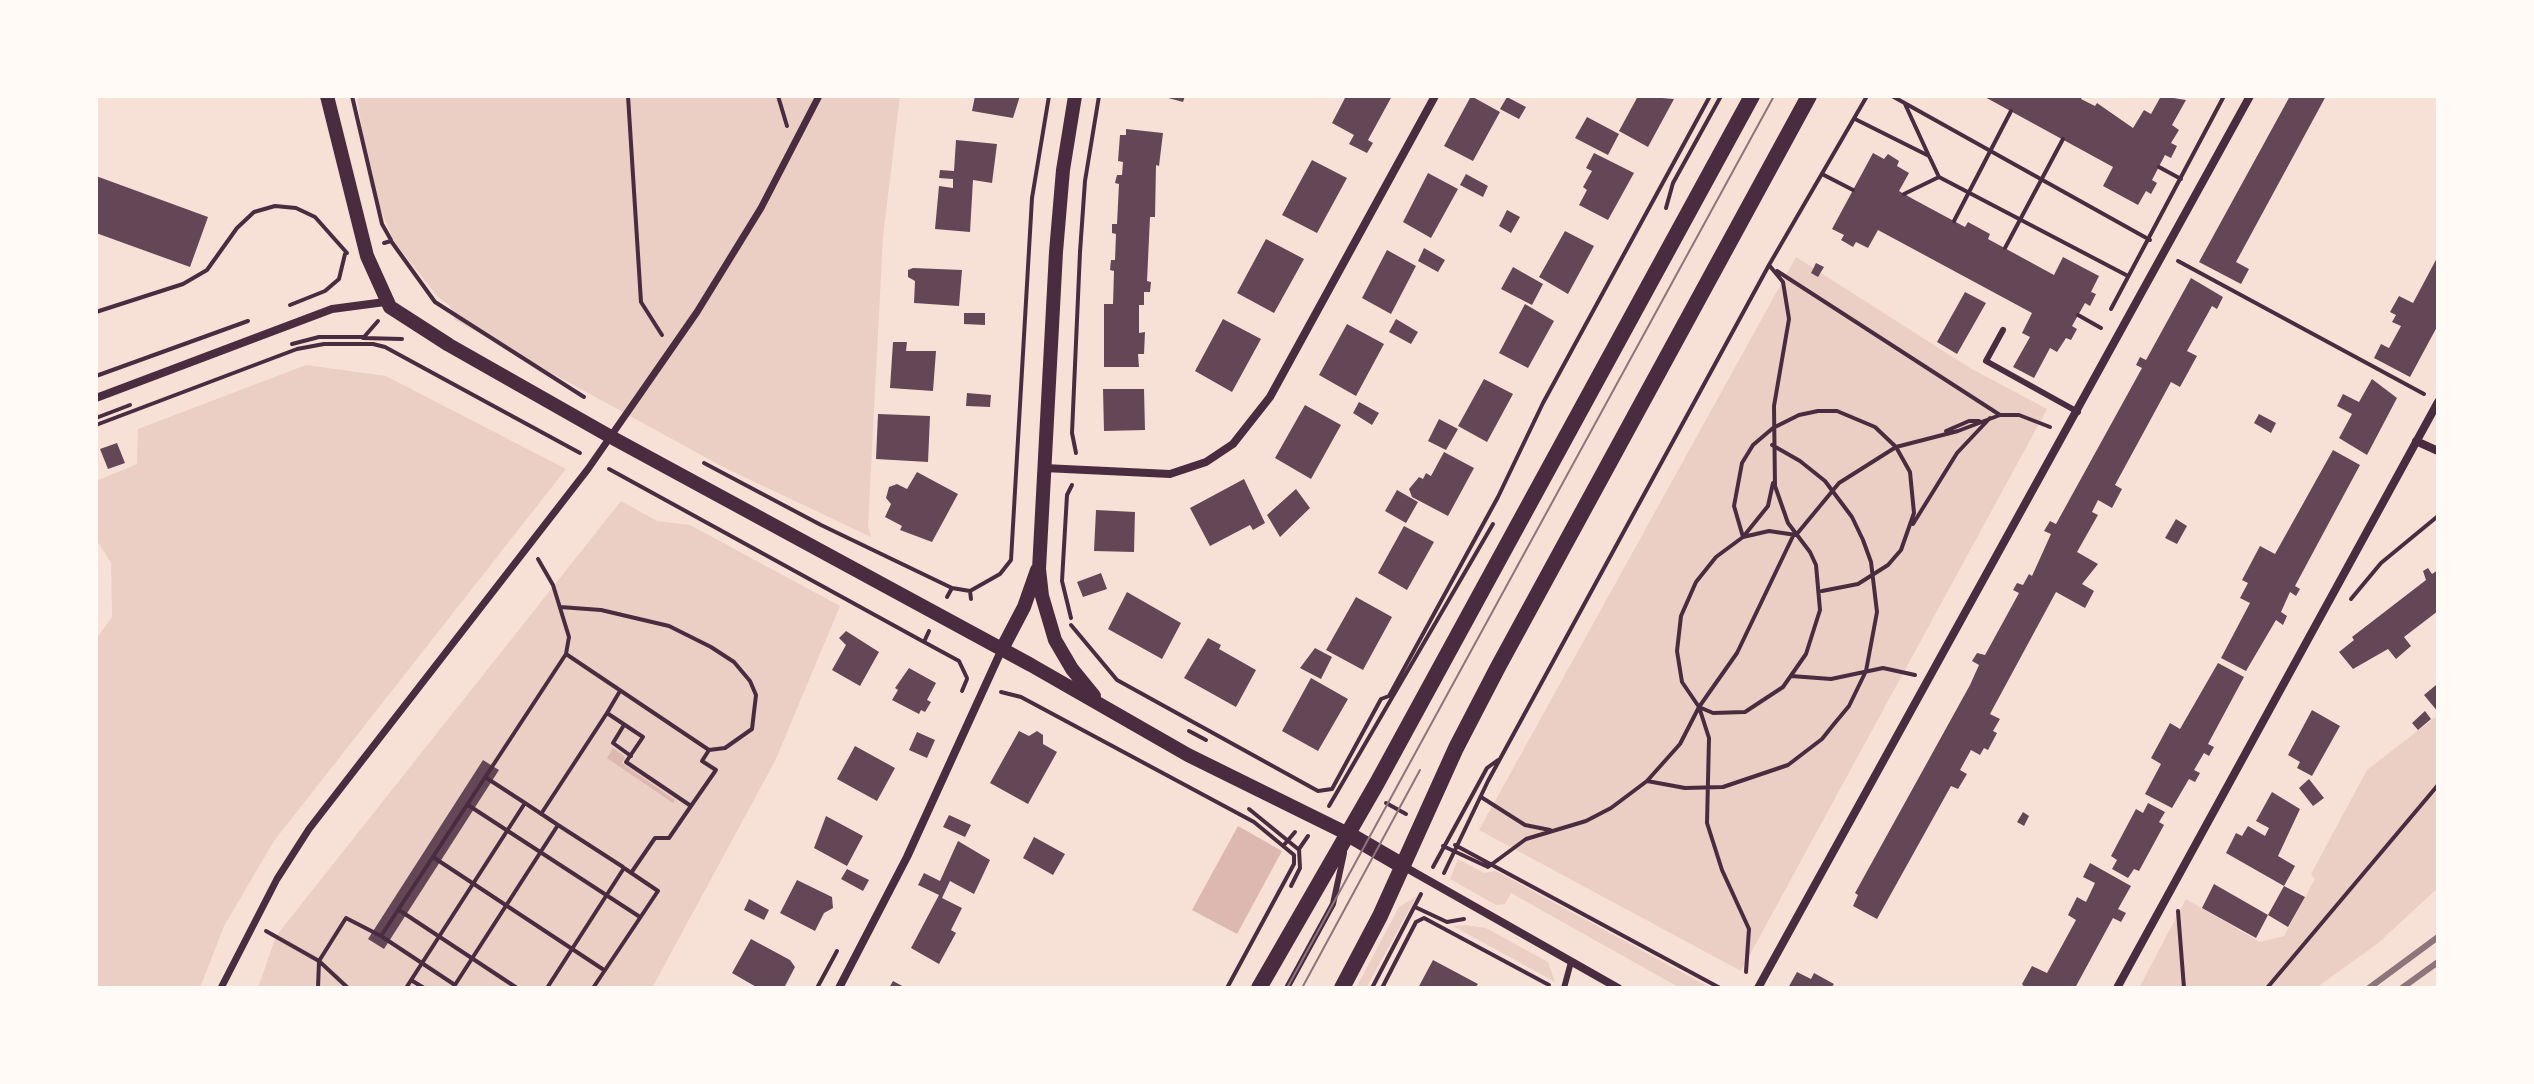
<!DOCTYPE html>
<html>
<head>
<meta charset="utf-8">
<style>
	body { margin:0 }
	#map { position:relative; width:2534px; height:1084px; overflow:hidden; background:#f7e1d7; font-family:Roboto,sans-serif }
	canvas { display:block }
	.frame { position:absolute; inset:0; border:98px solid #fffaf5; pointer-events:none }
</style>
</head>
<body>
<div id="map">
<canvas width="2534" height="1084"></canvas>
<div class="frame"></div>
</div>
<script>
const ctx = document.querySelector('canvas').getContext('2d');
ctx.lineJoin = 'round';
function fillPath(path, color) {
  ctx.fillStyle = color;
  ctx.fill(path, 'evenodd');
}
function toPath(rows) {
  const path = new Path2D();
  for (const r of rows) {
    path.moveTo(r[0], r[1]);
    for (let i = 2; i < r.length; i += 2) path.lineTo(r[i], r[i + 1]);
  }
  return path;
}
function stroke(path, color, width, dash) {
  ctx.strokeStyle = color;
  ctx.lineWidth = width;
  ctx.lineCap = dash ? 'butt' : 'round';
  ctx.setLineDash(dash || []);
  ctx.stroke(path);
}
fillPath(toPath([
	[357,96,900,96,883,237,868,526,871,537,723,467,455,320,450,306,438,297,395,243,370,186],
	[1796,257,1970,368,2047,409,1741,971,1479,830],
	[306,365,386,376,566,469,274,841,224,926,200,988,96,988,96,639,112,617,111,563,96,539,96,481,137,464,138,429],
	[621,501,657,521,690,525,840,606,775,761,652,988,258,988,276,936],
	[2438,715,2438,888,2377,944,2316,988,2139,988,2186,899,2260,942,2284,936,2315,879,2311,874,2367,770],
	[1458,859,1484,873,1496,871,1711,988,1680,988,1511,893,1505,904,1496,905,1450,879],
	[1417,896,1366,988,1356,988,1399,907],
	[1466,925,1486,928,1548,962,1555,982,1453,926]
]), '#ebcfc5');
fillPath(toPath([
	[613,748,625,757,622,763,675,800,673,803,607,758],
	[1238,826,1282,851,1237,934,1192,910]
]), '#dcb8b0');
fillPath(toPath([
	[975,96,1020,96,1013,118,972,111],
	[1161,96,1185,96,1183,102],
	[1346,96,1392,96,1368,140,1373,143,1367,153,1349,144,1354,135,1332,123],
	[1471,96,1500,112,1473,161,1444,146],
	[1638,96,1674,99,1648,147,1619,131],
	[1983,96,2083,96,2081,99,2095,106,2097,103,2133,128,2144,110,2151,114,2161,96,2186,100,2172,125,2179,130,2171,143,2177,146,2171,158,2165,155,2152,180,2157,183,2151,194,2146,191,2138,205,2103,186,2113,167],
	[2290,96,2326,96,2236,262,2249,269,2241,284,2199,262],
	[1507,97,1526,107,1519,119,1500,109],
	[1587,117,1619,134,1608,155,1575,138],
	[1126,129,1163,133,1159,166,1156,165,1155,217,1150,217,1147,281,1151,282,1150,292,1144,292,1144,305,1139,305,1139,333,1145,332,1144,354,1138,354,1139,367,1104,367,1104,304,1113,304,1114,271,1110,270,1111,260,1115,260,1116,234,1112,233,1112,224,1117,224,1119,184,1115,183,1117,175,1122,175,1123,162,1118,161,1120,135,1126,135],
	[956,140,997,144,992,183,973,180,970,232,935,229,939,186,953,188,953,179,939,178,940,170,954,171],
	[1594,153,1634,173,1608,220,1579,205,1587,190,1583,187,1592,171,1586,168],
	[1873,153,1884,159,1888,154,1899,161,1897,166,1909,173,1899,191,1913,199,1965,227,1968,222,1990,234,1988,239,2054,275,2063,257,2099,276,2091,292,2096,294,2090,306,2085,303,2072,326,2077,329,2071,340,2066,338,2057,352,2050,348,2034,378,2013,367,2030,337,2022,333,2032,313,1878,230,1868,248,1856,242,1853,247,1841,240,1844,235,1832,229],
	[1312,160,1347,178,1317,233,1282,215],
	[1428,173,1458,189,1431,238,1403,222],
	[1466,174,1488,186,1483,197,1460,185],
	[96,176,208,217,190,267,96,233],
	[1507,210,1520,217,1511,233,1499,226],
	[1565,231,1594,246,1568,294,1539,277],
	[1266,239,1304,259,1274,313,1237,293],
	[1424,248,1445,260,1438,272,1418,261],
	[1387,250,1416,266,1391,314,1362,298],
	[2438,256,2438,325,2410,377,2374,358,2381,344,2389,348,2401,326,2392,322,2396,315,2390,312,2399,296,2413,303],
	[1816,263,1824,267,1818,277,1811,273],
	[1513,267,1543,284,1532,305,1501,289],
	[913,268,962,270,959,306,914,303,915,281,908,277,908,270],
	[2191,278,2223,297,2217,309,2212,306,2187,351,2197,356,2180,387,2171,382,2115,485,2122,489,2112,508,2098,500,2092,512,2098,515,2077,552,2098,564,2082,584,2094,591,2085,608,2056,592,1990,714,2000,719,1993,731,1997,733,1988,750,1984,748,1980,755,1971,750,1960,770,1967,774,1958,789,1951,786,1877,919,1853,906,1858,895,1855,893,1970,685,1979,665,1972,661,1977,653,1985,655,2019,593,2013,590,2017,583,2023,585,2029,574,2032,576,2051,534,2044,531,2050,521,2056,524,2142,368,2136,365,2140,357,2146,360],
	[1965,292,1986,303,1957,354,1937,342],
	[1525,304,1554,321,1528,368,1499,353],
	[964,313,985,313,985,325,964,324],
	[1223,319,1261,339,1232,392,1195,371],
	[1396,319,1418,332,1411,344,1389,332],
	[1347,324,1384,344,1356,396,1319,375],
	[893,342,907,342,906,351,936,351,933,391,890,388],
	[1484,379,1513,394,1487,442,1458,426],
	[2372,379,2397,398,2367,455,2339,438,2352,414,2337,406,2343,394,2359,402],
	[1103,389,1144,389,1145,430,1104,431],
	[967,393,991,395,990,407,966,406],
	[1359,402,1379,413,1372,425,1353,413],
	[1305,405,1341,425,1311,479,1275,458],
	[878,414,930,416,928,462,876,459],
	[2259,414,2276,423,2271,433,2254,423],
	[1439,419,1458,429,1446,450,1428,441],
	[117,443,125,463,108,469,100,449],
	[2333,450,2360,465,2295,586,2300,589,2296,596,2290,592,2281,612,2287,616,2283,625,2276,620,2246,671,2221,658,2250,603,2240,598,2248,583,2242,580,2260,546,2275,554],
	[1444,452,1474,468,1448,516,1412,497,1409,489,1419,477,1423,479,1426,473,1431,476],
	[917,472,958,494,932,542,900,530,902,526,885,517,891,504,886,498,889,487,897,484,907,489],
	[1244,479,1265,523,1253,530,1250,525,1210,546,1190,508],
	[1296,489,1310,508,1280,537,1267,515],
	[1397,490,1418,502,1406,523,1385,511],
	[1096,510,1135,512,1134,552,1094,551],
	[2176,519,2187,526,2177,544,2165,538],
	[1404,526,1434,542,1407,590,1378,573],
	[2428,568,2432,574,2438,570,2438,611,2404,637,2411,646,2396,659,2388,649,2353,669,2339,652,2354,640,2352,637,2426,580,2423,571],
	[1101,573,1107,589,1083,597,1077,582],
	[1127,592,1181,623,1162,659,1108,629],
	[1356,597,1392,617,1363,670,1326,650],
	[846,631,879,652,860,686,832,670,846,645,839,638],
	[1208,638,1221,645,1219,649,1256,670,1236,707,1184,678],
	[1315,648,1332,657,1321,679,1300,668],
	[2218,663,2244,677,2208,744,2214,747,2209,756,2204,753,2194,770,2200,773,2195,782,2189,779,2172,808,2145,794,2161,764,2151,758,2170,723,2180,729],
	[909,668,936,683,927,700,931,702,925,712,921,710,919,714,892,700,898,690,895,688],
	[1311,678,1348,699,1318,751,1282,731],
	[2436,685,2438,687,2438,712,2424,695],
	[2312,710,2340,726,2312,776,2297,768,2300,762,2288,755],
	[2425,711,2431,719,2418,730,2412,723],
	[1019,731,1029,736,1037,731,1043,735,1043,744,1057,752,1028,804,990,783],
	[917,732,935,740,927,758,909,750],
	[855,746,895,768,877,801,837,779],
	[483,760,499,770,384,949,368,939],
	[2309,779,2324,798,2313,806,2299,788],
	[2272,792,2300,809,2278,856,2295,866,2284,886,2226,853,2236,833,2242,836,2248,826,2265,836,2269,828,2256,821],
	[2148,803,2165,812,2159,822,2164,825,2139,871,2134,869,2128,878,2112,869,2117,860,2111,856,2136,809,2143,813],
	[2023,812,2029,816,2024,826,2017,822],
	[949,815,971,825,965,837,943,827],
	[826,816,863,836,847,866,814,848],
	[1034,837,1065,854,1053,875,1023,858],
	[958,841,990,860,974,894,950,881,942,898,962,908,951,930,956,933,939,964,911,948,939,895,918,885,924,873,940,881],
	[2090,863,2131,886,2118,909,2126,913,2121,922,2113,918,2075,988,2025,988,2022,984,2032,966,2047,973,2076,920,2068,915,2077,897,2086,902,2095,883,2083,877],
	[847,869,869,880,863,891,841,879],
	[797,880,832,897,833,908,824,913,815,931,780,913],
	[2214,884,2268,915,2256,938,2202,908],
	[2284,886,2305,897,2288,927,2268,915],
	[749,899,769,910,764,920,744,910],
	[751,939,790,960,795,967,784,988,758,988,732,973],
	[1433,960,1478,984,1475,988,1418,988],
	[1797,972,1811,979,1814,973,1834,984,1831,988,1788,988],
	[893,981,906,988,889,988]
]), '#644757');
stroke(toPath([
	[352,96,382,224,391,240],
	[628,96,641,302,662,335],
	[778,96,787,126],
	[1892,96,2150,240],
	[1905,104,1928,154],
	[1855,119,1929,156,1939,177,2128,276],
	[2159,167,2181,179],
	[1822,174,1853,190],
	[1904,194,1939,177],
	[1666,208,1673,183,1721,96],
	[1954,221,2011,111],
	[384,243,391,241,435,302,584,397],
	[2005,248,2063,139],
	[2178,261,2424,394],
	[1769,265,1783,282,1789,319,1774,406,1775,486,1788,523,1810,552,1816,565,1820,610,1806,654,1783,687,1745,712,1713,713,1699,707,1682,682,1677,651,1681,616,1696,582,1716,557,1743,537,1769,531,1796,535],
	[1777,271,2000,415],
	[290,305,325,291,339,279,345,254],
	[2111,309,2224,96],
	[96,312,183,284,207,270,237,228,254,212,275,206,296,208,315,217,347,253],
	[2078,315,2101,328],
	[363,338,402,339],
	[292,344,319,337,364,337,378,321],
	[96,376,248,321],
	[96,418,130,405],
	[96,425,297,349,324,344,373,344,385,347,580,453],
	[1946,431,1969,421,1979,421],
	[1076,453,1072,433,1080,252,1085,181,1099,96],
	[704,463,821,525,952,588],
	[609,469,924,642],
	[1773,483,1768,506,1743,537,1734,506,1742,463,1753,445,1773,428,1799,415,1818,411,1837,411,1875,427,1896,447,1910,472,1914,513,1901,550,1888,565,1858,584,1822,591],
	[1913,524,1957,453,1990,418],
	[1796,535,1839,483,1896,447,1958,431,2000,415,2019,415,2050,427],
	[947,597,952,588,970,591],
	[971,599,970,591,1000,574,1011,560,1032,198,1049,96],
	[2351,599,2381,563,2438,516],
	[560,607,601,610,669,626,711,647,734,662,750,681,756,695,752,729,725,748,709,750,702,761,716,770,691,806],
	[1071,618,1062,581,1067,495,1072,485],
	[1071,625,1117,680,1318,791,1332,789,1381,699,1389,696,1498,497,1543,403,1710,96],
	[929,631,924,642,959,661,967,678],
	[566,654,709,750],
	[1791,676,1831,679,1883,668,1915,675],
	[962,691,967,679],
	[1001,692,1021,697,1254,822,1294,855,1294,864,1227,988],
	[1699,707,1709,738,1707,823,1722,870,1749,929,1746,972],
	[607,713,620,691],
	[624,725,613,743,631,756],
	[1189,731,1206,740],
	[485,777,525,803],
	[1647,781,1685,788,1723,787,1788,765,1822,739,1834,724,1849,706,1866,671,1877,612,1871,562,1863,540,1852,517,1825,481,1800,461,1772,445],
	[1481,797,1525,825,1550,830],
	[1386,803,1406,814],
	[468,805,640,917],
	[1329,806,1493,524],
	[1249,809,1298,849],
	[541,814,607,713,643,737,626,762,691,806,669,838,655,838,631,873],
	[558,825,623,867],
	[1284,845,1295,832],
	[1455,845,1720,988],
	[1443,846,1488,867,1526,839,1586,821,1611,808,1647,781,1680,744,1699,707,1737,653,1794,534],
	[433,857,604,970],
	[1433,867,1487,768,1498,760],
	[1444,873,1488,781,1769,265,1867,96],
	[1291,886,1300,868,1299,849,1308,836],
	[1415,907,1447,922,1464,919],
	[399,910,517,988],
	[2178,911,2184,988],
	[266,931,319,961,346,918,381,936,566,654,569,637,553,585,538,559],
	[381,936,455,985],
	[411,980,424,988],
	[318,988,319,961,348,988],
	[406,988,525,803,558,825,453,988],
	[547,988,624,868,658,891,593,988],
	[817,988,837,951],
	[1372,988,1421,894],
	[1382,988,1416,922,1424,918,1549,985],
	[2267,988,2438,785]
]), '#4a2c40', 4);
stroke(toPath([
	[2003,330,1986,361,2078,412],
	[1287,988,1333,904,1344,853],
	[1564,988,1571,962]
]), '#4a2c40', 6);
stroke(toPath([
	[221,988,277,879,309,829,588,469,697,312,761,208,819,96]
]), '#4a2c40', 7);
stroke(toPath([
	[96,398,332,309,385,302],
	[2416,441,2438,451],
	[1044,468,1170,474,1206,462,1233,444,1270,397,1435,96],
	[1403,866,1618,988],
	[839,988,907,857,1002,649],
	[1758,988,2250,96],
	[2117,988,2438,402]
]), '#4a2c40', 8);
stroke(toPath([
	[327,96,367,256,390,307,449,345,611,437,1031,665,1188,755,1348,834],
	[1075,96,1063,170,1056,252,1039,569,1042,596,1055,640,1072,669,1094,696],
	[1002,649,1024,607,1037,570]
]), '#4a2c40', 14);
stroke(toPath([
	[1348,834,1403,866],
	[1259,988,1377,783,1752,96],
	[1342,988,1380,916,1456,748,1498,667,1809,96]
]), '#4a2c40', 16);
stroke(toPath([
	[1287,988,1774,96],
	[1302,988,1420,770]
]), '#8f747c', 2);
stroke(toPath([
	[2369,988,2438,937],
	[2402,988,2438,962]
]), '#8f747c', 6);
</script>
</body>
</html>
